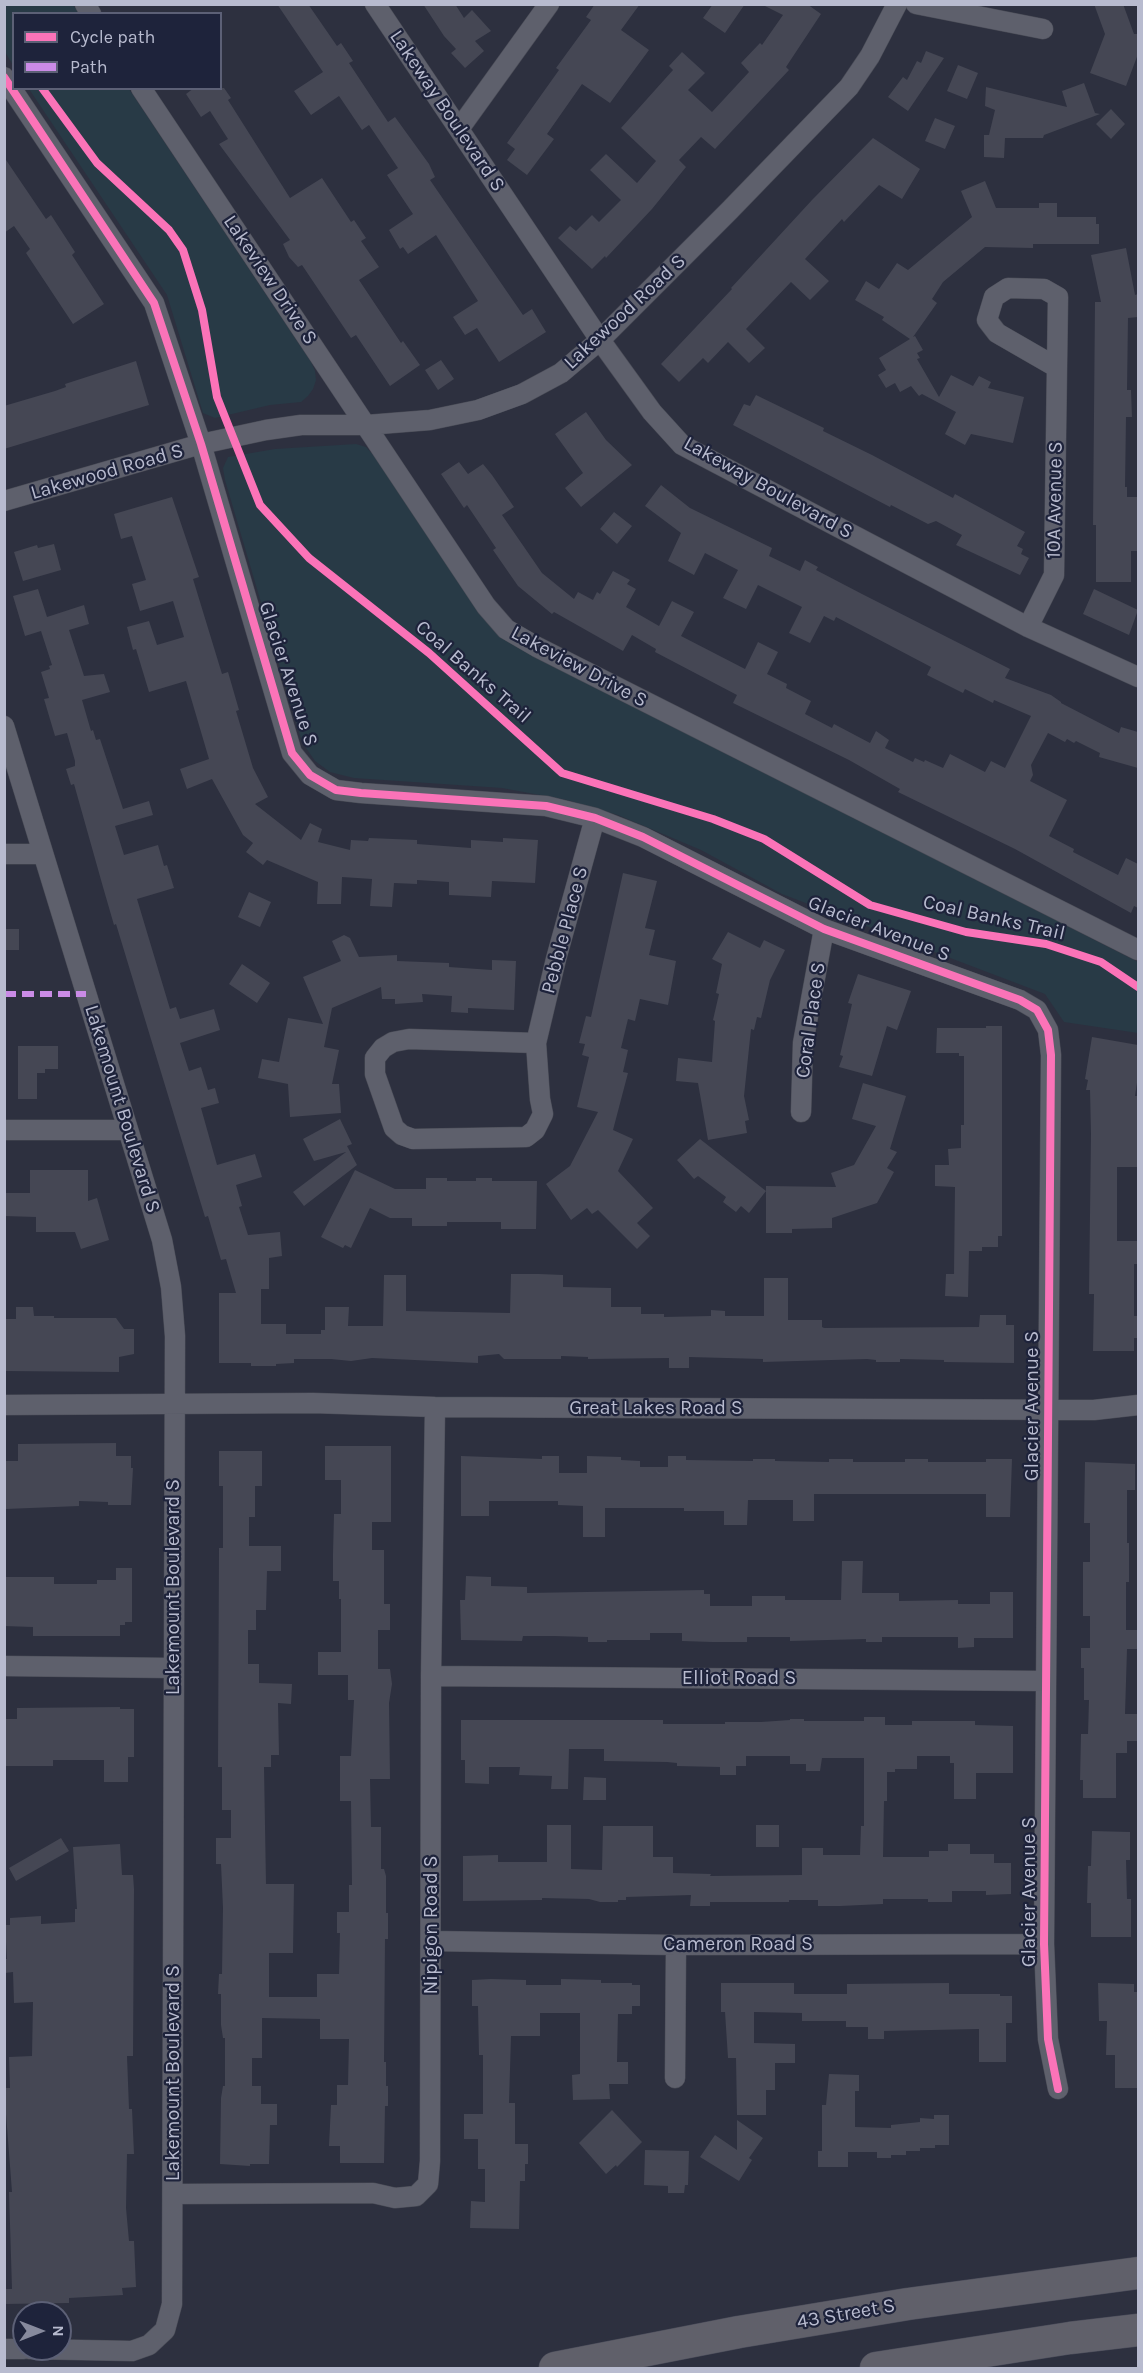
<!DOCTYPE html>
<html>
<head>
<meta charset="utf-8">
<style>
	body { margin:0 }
	#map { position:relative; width:1143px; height:2373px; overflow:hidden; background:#2d303f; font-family:Karla,sans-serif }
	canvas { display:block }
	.frame { position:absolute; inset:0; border:6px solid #b8bbcf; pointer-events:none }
	.legend { position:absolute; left:12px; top:12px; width:210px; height:78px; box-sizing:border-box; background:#1e233b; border:2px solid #5c6076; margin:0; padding:8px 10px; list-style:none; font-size:18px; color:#b8bbcf }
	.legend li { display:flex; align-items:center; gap:12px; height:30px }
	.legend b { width:30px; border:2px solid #5c6076 }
	.north { position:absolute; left:12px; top:2301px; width:60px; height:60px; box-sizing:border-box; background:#1e233b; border:2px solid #5c6076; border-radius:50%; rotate:90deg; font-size:16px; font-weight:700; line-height:24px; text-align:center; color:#b8bbcf }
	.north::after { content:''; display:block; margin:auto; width:21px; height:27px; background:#878a9d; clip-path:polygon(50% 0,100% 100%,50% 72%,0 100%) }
</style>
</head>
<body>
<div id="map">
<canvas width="1143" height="2373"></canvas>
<div class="frame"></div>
<ul class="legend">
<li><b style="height:8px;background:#fb73b8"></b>Cycle path</li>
<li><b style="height:8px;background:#ca8be6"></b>Path</li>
</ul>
<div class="north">N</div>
</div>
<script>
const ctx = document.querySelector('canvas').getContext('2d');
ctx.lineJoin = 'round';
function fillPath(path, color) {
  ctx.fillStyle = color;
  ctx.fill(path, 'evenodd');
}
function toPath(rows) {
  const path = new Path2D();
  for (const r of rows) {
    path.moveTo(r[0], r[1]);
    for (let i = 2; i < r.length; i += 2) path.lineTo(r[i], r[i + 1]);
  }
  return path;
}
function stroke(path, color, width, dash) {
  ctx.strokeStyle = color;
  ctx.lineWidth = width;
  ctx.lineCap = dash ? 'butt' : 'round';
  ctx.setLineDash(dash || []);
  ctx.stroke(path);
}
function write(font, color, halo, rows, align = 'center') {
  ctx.font = font + ' Karla,sans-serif';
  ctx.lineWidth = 4.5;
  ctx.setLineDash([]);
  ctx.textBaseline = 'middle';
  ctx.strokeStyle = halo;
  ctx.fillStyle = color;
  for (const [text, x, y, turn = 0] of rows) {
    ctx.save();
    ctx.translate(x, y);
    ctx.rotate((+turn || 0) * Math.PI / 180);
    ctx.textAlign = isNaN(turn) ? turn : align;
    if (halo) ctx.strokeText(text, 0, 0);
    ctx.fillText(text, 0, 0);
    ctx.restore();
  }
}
fillPath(toPath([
	[4,5,73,5,79,13,14,14,13,65,5,52],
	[29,89,129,89,311,362,315,371,316,380,313,389,308,396,301,402,270,405,215,418,203,413,167,295],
	[356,444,366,447,377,459,541,658,1138,962,1138,1033,1064,1022,1045,994,782,894,701,850,618,815,567,800,502,788,354,778,330,772,315,761,302,742,225,480,223,468,228,457,275,449]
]), '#283a46');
fillPath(toPath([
	[277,4,308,4,337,46,341,43,353,61,349,63,388,122,395,117,429,164,435,177,430,180,523,315,532,309,546,332,499,362,477,328,465,335,453,317,478,301,436,235,408,254,403,247,400,249,389,230,413,214,387,175,398,168,369,125,362,130,339,96,311,115,294,91,323,72],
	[423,4,455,4,464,18,472,10,491,31,475,41,484,51,465,68,451,53,456,49,444,36],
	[595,4,640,4,621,30,649,50,610,103,582,84,547,134,554,139,527,175,507,160,515,149,507,143,559,70,556,68,591,20,586,17],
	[713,4,745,4,725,33,703,18],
	[761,4,807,4,821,14,786,67,789,70,715,149,701,137,679,160,686,167,652,209,606,258,605,256,592,269,558,238,570,226,576,231,592,215,599,222,621,200,590,170,606,154,637,183,656,161,621,128,673,70,669,66,682,52,705,73,688,90,712,112,749,72,741,63,760,43,762,45,783,15],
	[1094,4,1123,4,1134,34,1138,34,1138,54,1126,86,1090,73,1105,34],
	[926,51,944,58,908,111,888,97,903,77,907,80,917,61,921,63],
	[958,65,978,73,967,99,947,91],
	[1084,83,1095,113,1100,114,1044,135,1043,138,1005,138,1004,158,984,157,984,135,989,135,995,110,985,106,986,87,1067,107,1062,91],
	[194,88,224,88,231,98,228,100,290,198,322,178,351,222,354,220,366,238,361,241,379,267,359,280,401,343,403,341,420,365,390,386,356,335,351,338,302,265,298,267,289,257,283,244,290,240,219,144,228,139,210,111,201,117,186,94],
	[1111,109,1125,124,1111,139,1096,124],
	[935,118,955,126,945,149,925,141],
	[873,138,920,169,902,199,879,185,844,222,842,219,805,259,829,281,810,300,791,282,746,329,765,348,749,363,728,342,708,363,703,358,679,382,661,364,732,289,731,288,812,200],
	[4,157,46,219,51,215,75,252,72,255,104,304,73,324,26,253,30,249,14,226,4,233],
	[985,181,996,208,1039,208,1039,203,1057,203,1057,217,1096,217,1096,224,1099,224,1099,244,1033,244,1033,248,985,247,943,282,932,299,937,303,913,337,915,336,923,350,917,353,920,358,917,359,939,397,951,375,973,386,979,376,991,382,988,388,1024,397,1013,443,971,434,965,445,945,434,956,412,922,394,919,396,911,386,900,392,895,383,886,388,878,375,886,370,879,358,910,339,882,320,884,317,855,300,866,281,879,289,897,263,908,270,972,217,961,191],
	[1126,248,1135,295,1138,294,1138,317,1128,318,1127,390,1131,390,1132,417,1126,417,1125,487,1127,487,1127,497,1138,497,1137,551,1131,551,1131,582,1096,582,1096,525,1093,525,1095,302,1101,302,1091,255],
	[441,360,454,379,438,390,425,370],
	[136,361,149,405,4,449,4,406,55,391,66,387,65,384],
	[756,395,824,428,823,431,872,455,953,498,955,494,1025,532,1017,546,1023,549,1021,554,1029,558,1020,575,956,545,962,535,936,521,928,524,891,505,890,507,733,425,744,404,750,406],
	[586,412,606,440,632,465,581,507,565,488,583,473,555,434],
	[459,462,468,474,483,464,492,475,514,507,502,515,542,573,574,599,578,592,593,600,597,592,600,594,613,571,630,580,627,584,636,589,626,607,659,626,672,601,694,612,681,636,745,669,758,642,778,652,767,674,787,684,786,688,811,701,805,714,832,728,834,724,870,743,876,731,889,740,885,748,913,762,915,758,924,762,925,760,943,768,950,754,985,772,991,761,1005,768,1031,716,994,700,993,703,965,689,963,693,927,675,931,667,836,617,834,621,824,616,810,643,789,633,802,607,758,585,746,609,723,598,738,570,705,553,694,575,668,561,681,533,645,506,661,485,690,508,772,548,769,556,800,571,805,560,818,567,816,570,862,594,1010,669,1005,678,1051,695,1061,702,1061,703,1119,733,1121,727,1138,732,1138,768,1099,757,1100,753,1076,741,1074,743,1067,739,1065,742,1048,733,1031,765,1033,775,1030,781,1067,800,1049,836,1074,849,1073,852,1118,875,1126,858,1138,864,1138,908,1134,906,1131,913,1015,849,898,792,900,789,849,760,733,703,737,695,655,652,656,649,632,635,623,651,554,612,552,614,518,586,493,550,496,548,467,505,464,508,441,474],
	[172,497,199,577,193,579,222,674,228,672,239,710,236,711,253,768,268,797,255,804,301,840,310,823,322,829,318,842,350,850,351,840,368,841,369,838,417,840,417,844,471,848,471,840,503,842,503,838,538,840,535,883,492,881,491,897,449,895,449,882,417,880,417,884,394,883,392,907,370,906,372,879,342,877,341,904,317,904,318,882,267,860,263,865,246,852,253,843,243,835,212,779,187,789,180,769,209,759,186,681,149,692,136,649,133,650,127,627,149,621,157,645,184,637,173,601,140,611,132,584,146,580,132,536,121,539,114,514],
	[614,512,632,526,617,544,600,529],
	[54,544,61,570,23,581,14,552,37,545,38,548],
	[38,589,47,617,84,605,89,624,69,630,84,676,104,674,110,692,82,700,91,731,93,730,96,740,100,739,123,809,149,801,153,815,115,826,124,855,158,845,164,866,167,865,174,888,137,899,170,1009,176,1007,180,1019,214,1009,220,1030,180,1043,189,1071,201,1067,208,1090,215,1088,219,1103,201,1108,217,1165,255,1154,262,1177,236,1185,242,1206,239,1207,248,1235,280,1232,282,1256,269,1258,269,1289,261,1289,261,1324,286,1324,286,1334,321,1334,321,1330,325,1330,325,1307,349,1307,348,1326,383,1326,384,1275,406,1275,406,1311,510,1313,511,1274,539,1274,563,1275,563,1287,611,1288,611,1307,641,1307,641,1314,664,1314,664,1317,711,1316,711,1310,725,1311,725,1316,764,1316,764,1278,788,1278,788,1320,822,1320,822,1327,824,1328,979,1327,980,1315,1006,1315,1006,1325,1014,1325,1014,1363,944,1362,944,1360,900,1359,900,1362,876,1362,876,1360,867,1359,763,1362,763,1359,689,1357,689,1368,669,1368,669,1358,588,1359,588,1357,561,1356,561,1359,504,1359,499,1354,478,1356,478,1363,372,1358,351,1361,331,1359,294,1359,294,1363,276,1364,276,1366,251,1366,251,1363,219,1363,219,1293,236,1293,226,1259,221,1260,208,1216,205,1217,116,924,114,925,103,887,74,784,71,785,66,769,75,766,75,761,67,733,55,736,44,699,49,698,41,672,50,669,49,666,52,665,41,631,25,636,13,596],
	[1094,589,1138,610,1129,635,1083,614],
	[623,873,657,881,645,928,655,930,649,955,676,961,668,1005,640,999,635,1021,628,1019,621,1048,628,1050,623,1072,628,1073,613,1130,633,1139,618,1171,653,1208,637,1223,650,1236,637,1249,598,1210,592,1214,587,1208,571,1220,546,1184,570,1166,598,1112,577,1107,589,1057,582,1055,585,1044,579,1043,586,1016,591,1017],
	[249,892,271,902,260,927,238,917],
	[4,929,19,929,19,950,4,950],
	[728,932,760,948,764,940,785,950,770,980,761,1018,757,1017,754,1030,751,1029,744,1096,749,1120,745,1121,747,1133,708,1140,698,1083,676,1081,678,1058,712,1062,715,1021,713,1020,719,994,716,993,722,964,712,959],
	[344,935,350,938,359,957,397,955,397,961,449,963,449,967,492,970,492,960,516,961,514,1010,468,1008,468,1013,451,1012,452,996,422,994,423,1002,395,1004,395,999,382,999,381,987,332,1008,324,1047,339,1050,332,1084,339,1084,341,1113,290,1117,288,1084,258,1078,262,1059,279,1062,288,1018,323,1024,303,977,341,961,332,941],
	[242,964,270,983,257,1003,229,984],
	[858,974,911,991,897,1030,887,1026,872,1076,839,1067,843,1056,840,1055,852,1004,848,1003],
	[986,1026,1002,1026,1002,1236,998,1236,998,1247,982,1247,982,1251,969,1251,968,1297,945,1296,946,1274,954,1274,955,1187,935,1186,935,1165,949,1165,948,1149,961,1148,961,1125,964,1125,964,1056,959,1056,959,1053,936,1053,937,1028,986,1028],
	[1092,1037,1138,1045,1138,1076,1135,1096,1138,1096,1138,1167,1117,1167,1117,1241,1138,1241,1138,1264,1134,1264,1134,1316,1138,1316,1138,1338,1134,1338,1134,1351,1093,1351,1094,1294,1089,1294,1091,1134,1090,1090,1086,1090,1088,1080,1085,1079],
	[18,1046,58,1046,58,1069,45,1069,45,1073,37,1073,37,1099,18,1099],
	[863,1083,906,1096,890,1149,897,1152,887,1168,894,1172,877,1203,832,1218,832,1228,792,1229,792,1233,766,1233,766,1186,836,1187,831,1173,854,1165,876,1126,852,1119],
	[340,1119,352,1144,347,1146,357,1165,304,1206,293,1192,346,1152,314,1161,303,1139],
	[700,1139,766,1191,749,1213,741,1206,736,1212,723,1202,726,1197,698,1176,694,1179,677,1160],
	[30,1170,88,1170,88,1201,97,1198,109,1240,81,1249,75,1232,36,1232,36,1217,4,1216,4,1193,30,1193],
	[355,1170,395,1189,426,1189,426,1178,447,1178,447,1181,476,1181,476,1178,492,1178,492,1181,537,1181,536,1229,501,1229,501,1222,447,1222,447,1226,412,1226,412,1218,390,1218,370,1208,351,1248,345,1245,343,1248,321,1237],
	[16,1307,33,1307,34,1316,54,1316,54,1318,116,1318,124,1329,134,1329,134,1354,119,1357,119,1372,4,1371,4,1319,16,1319],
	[116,1443,116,1456,131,1456,131,1468,133,1468,131,1505,108,1505,108,1502,79,1501,79,1506,6,1509,4,1461,18,1461,18,1444],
	[325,1446,391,1446,391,1522,372,1522,372,1550,384,1550,384,1604,390,1604,390,1630,378,1630,378,1669,390,1669,392,1684,389,1703,390,1779,370,1779,371,1827,381,1827,381,1869,384,1869,386,1876,386,1913,388,1913,388,1939,385,1939,384,2062,386,2062,386,2086,388,2086,388,2106,385,2106,384,2163,340,2163,340,2146,329,2146,331,2105,337,2105,337,2085,348,2085,349,2039,320,2039,320,2019,262,2018,262,2058,252,2058,252,2086,261,2086,261,2104,277,2104,277,2125,270,2125,269,2164,250,2164,250,2166,220,2164,221,2098,223,2086,225,2086,225,2038,223,2038,221,2025,221,1994,218,1994,219,1974,222,1974,223,1908,221,1864,216,1864,216,1838,231,1838,231,1810,222,1810,222,1767,218,1767,219,1548,223,1548,223,1486,219,1486,219,1451,262,1451,262,1486,255,1486,255,1517,249,1517,249,1546,281,1546,281,1571,267,1571,266,1610,256,1610,256,1630,248,1630,248,1664,259,1664,259,1683,292,1684,291,1704,278,1703,279,1755,271,1755,271,1767,264,1767,266,1884,294,1884,293,1953,269,1953,269,1997,317,1997,317,1974,339,1974,340,1933,337,1933,337,1912,349,1912,349,1885,352,1885,351,1801,340,1801,340,1756,351,1756,354,1700,348,1700,348,1675,318,1675,318,1652,341,1652,341,1599,339,1599,339,1581,333,1581,333,1554,334,1514,341,1514,341,1480,325,1480],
	[461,1456,542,1459,542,1456,559,1456,559,1473,587,1473,587,1456,621,1457,621,1460,640,1461,640,1467,668,1467,668,1456,686,1456,686,1460,753,1461,753,1459,775,1459,775,1461,829,1462,829,1459,853,1459,853,1462,905,1462,905,1459,928,1459,928,1462,986,1462,986,1459,1012,1459,1010,1517,986,1517,986,1494,814,1494,814,1521,793,1521,793,1500,748,1500,747,1525,724,1525,724,1511,684,1511,684,1508,605,1508,605,1537,583,1537,583,1506,558,1505,558,1501,489,1501,489,1516,461,1516],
	[1085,1462,1135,1464,1135,1490,1127,1490,1127,1543,1129,1543,1129,1582,1126,1582,1126,1630,1138,1630,1138,1649,1127,1649,1125,1714,1138,1714,1138,1741,1127,1741,1127,1753,1116,1753,1116,1798,1083,1798,1083,1780,1080,1780,1081,1734,1088,1734,1089,1700,1084,1700,1084,1668,1081,1668,1081,1648,1090,1648,1090,1616,1083,1616,1083,1562,1090,1562,1090,1523,1084,1523],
	[842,1561,863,1561,862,1593,899,1593,899,1601,958,1600,958,1604,990,1604,990,1592,1013,1592,1013,1638,974,1638,974,1647,958,1648,958,1637,882,1637,882,1642,866,1642,866,1639,790,1641,790,1637,747,1637,747,1642,712,1642,682,1641,682,1633,650,1633,650,1640,607,1640,607,1642,588,1642,588,1637,554,1636,523,1636,522,1641,461,1640,460,1600,465,1600,466,1576,491,1577,491,1586,527,1587,527,1593,704,1590,704,1594,710,1594,710,1606,752,1606,752,1596,785,1596,785,1600,841,1600],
	[116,1568,132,1568,132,1622,125,1622,125,1625,120,1625,120,1636,33,1636,33,1627,4,1626,4,1577,54,1577,54,1584,97,1584,97,1580,116,1580],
	[120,1707,120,1709,134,1709,134,1757,128,1757,128,1782,104,1782,104,1760,53,1760,53,1766,4,1766,4,1719,17,1719,17,1708],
	[864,1717,885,1717,885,1725,912,1725,912,1721,975,1721,975,1725,1013,1726,1013,1773,976,1773,976,1799,954,1799,954,1763,950,1763,950,1756,917,1756,917,1769,895,1769,895,1772,887,1772,887,1801,884,1801,883,1857,929,1857,929,1851,948,1851,948,1844,970,1844,970,1854,994,1854,994,1863,1011,1863,1011,1894,986,1895,986,1891,952,1891,952,1902,928,1902,928,1899,883,1899,883,1904,840,1906,818,1906,818,1900,789,1900,789,1902,710,1902,710,1906,690,1906,691,1895,626,1897,626,1900,618,1900,618,1902,600,1902,589,1899,542,1898,542,1900,463,1901,463,1856,498,1855,498,1862,547,1862,547,1825,571,1825,571,1869,602,1870,603,1826,653,1826,653,1857,673,1857,673,1873,711,1874,710,1876,802,1875,802,1848,823,1848,823,1855,860,1855,861,1826,864,1826,864,1758,822,1758,820,1771,806,1771,806,1764,790,1764,790,1756,746,1756,746,1766,736,1766,736,1775,720,1775,720,1767,677,1766,677,1763,667,1762,604,1761,604,1749,569,1749,568,1789,551,1789,552,1776,519,1775,520,1767,489,1767,489,1784,465,1783,465,1760,461,1760,461,1720,663,1720,663,1724,725,1724,725,1722,761,1722,790,1720,790,1719,804,1719,804,1721,864,1721],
	[584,1777,606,1778,606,1800,583,1800],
	[756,1825,779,1825,779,1847,756,1847],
	[1092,1831,1130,1832,1130,1860,1126,1860,1127,1899,1131,1899,1131,1937,1091,1937,1091,1903,1087,1903,1088,1866,1091,1866],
	[61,1838,69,1851,16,1881,9,1868],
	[120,1844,122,1875,133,1875,134,1889,133,2056,127,2056,129,2109,132,2109,134,2154,127,2154,126,2208,129,2241,134,2241,136,2287,122,2288,123,2295,69,2298,69,2303,4,2304,4,2289,12,2289,9,2192,12,2192,4,2088,10,2088,9,2057,32,2056,33,2002,14,2003,13,1972,5,1973,4,1959,7,1959,5,1925,10,1925,10,1918,41,1916,41,1924,75,1922,75,1909,77,1909,73,1847],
	[491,1979,526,1980,526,1985,561,1985,561,1979,601,1980,601,1983,632,1983,632,1985,640,1985,640,2006,632,2006,632,2014,618,2014,617,2062,628,2062,628,2084,609,2084,610,2099,573,2100,572,2075,580,2074,580,2013,540,2013,540,2036,511,2036,509,2103,515,2103,515,2144,528,2144,528,2164,525,2164,525,2181,520,2181,519,2229,470,2228,471,2201,485,2202,485,2169,478,2169,478,2139,464,2139,464,2114,483,2114,483,2055,479,2055,478,2006,472,2006,472,1980],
	[721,1983,794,1983,794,1994,847,1994,847,1984,949,1983,949,1994,1000,1994,1000,1996,1012,1996,1012,2023,1006,2023,1006,2062,979,2062,979,2029,884,2031,884,2039,868,2039,868,2027,846,2027,846,2021,802,2021,802,2013,754,2012,754,2043,795,2044,795,2063,775,2063,775,2090,766,2090,766,2115,737,2115,736,2058,728,2058,725,2012,721,2012],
	[1098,1983,1134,1984,1134,1992,1138,1992,1138,2088,1115,2088,1115,2055,1106,2055,1107,2021,1099,2021],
	[829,2074,859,2075,859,2091,855,2091,855,2127,891,2128,891,2125,920,2122,920,2118,934,2119,934,2115,949,2115,949,2145,935,2145,935,2148,920,2148,920,2151,906,2151,906,2155,891,2155,891,2158,877,2158,877,2152,848,2152,848,2167,818,2167,818,2151,822,2151,822,2105,826,2105],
	[612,2110,642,2142,617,2167,616,2165,606,2174,579,2143],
	[737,2120,763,2138,749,2158,752,2160,739,2181,700,2157,715,2135,737,2150],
	[645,2150,689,2151,688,2185,685,2185,684,2193,668,2193,668,2186,644,2185]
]), '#454754');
const minor = toPath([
	[85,4,91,14],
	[375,4,600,340,652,412,682,445,1028,627,1138,677],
	[916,4,1043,29],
	[4,77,154,303,201,444,292,753,310,775,336,790,361,793,546,806,595,818,643,837,824,929,1020,1000,1037,1010,1048,1030,1051,1055,1044,1944,1048,2039,1058,2089],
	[141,88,486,606,506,629,537,647,1138,950],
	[459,129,549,4],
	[4,501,201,444,266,430,301,425,367,425,430,420,478,410,522,394,561,373,600,340,730,210,849,87,870,56,897,4],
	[1028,627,1054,575,1058,297,1044,289,1008,288,994,297,987,320,997,333,1056,367],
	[4,726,162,1240,171,1287,175,1336,172,2304,165,2330,149,2345,132,2351,29,2349],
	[4,854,43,854],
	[536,1043,409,1039,393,1042,383,1048,375,1058,375,1074,394,1128,402,1135,413,1139,526,1137,535,1130,543,1114,540,1099,536,1043,556,959,595,818],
	[801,1112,803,1043,824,929],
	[4,1130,128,1130],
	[4,1405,313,1403,435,1407,1094,1410,1138,1405],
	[4,1666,173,1668],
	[431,1676,1046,1681],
	[431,1941,676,1945,1044,1944],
	[675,2078,676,1945],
	[174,2194,373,2193,395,2198,416,2196,428,2184,430,2161,431,1676,435,1407],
	[4,2349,24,2349]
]);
const trunk = toPath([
	[555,2368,739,2332,908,2304,1138,2273],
	[876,2368,1070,2338,1138,2330]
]);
stroke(minor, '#4a4c57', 21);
stroke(trunk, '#4a4c5a', 33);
stroke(minor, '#5e606c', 20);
stroke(trunk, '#60606a', 32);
stroke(toPath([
	[4,994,86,994]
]), '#ca8be6', 6, [12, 6]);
stroke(toPath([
	[4,77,154,303,201,444,292,753,310,775,336,790,361,793,546,806,595,818,643,837,824,929,1020,1000,1037,1010,1048,1030,1051,1055,1044,1944,1048,2039,1058,2089],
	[42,88,97,163,169,230,183,250,202,310,217,397,260,505,309,558,429,653,562,773,713,819,764,839,870,905,966,932,1046,944,1101,962,1138,987]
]), '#fb73b8', 8);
write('20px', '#b8bbcf', '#1e233b', [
	["Lakeway Boulevard S",447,111,56],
	["Lakeview Drive S",270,280,56],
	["Lakewood Road S",625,312,-43],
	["Lakewood Road S",107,472,-16],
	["Lakeway Boulevard S",768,488,29],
	["10A Avenue S",1055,500,-89],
	["Lakeview Drive S",579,667,28],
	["Coal Banks Trail",473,672,41],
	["Glacier Avenue S",288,674,72],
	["Coal Banks Trail",994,918,13],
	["Glacier Avenue S",879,929,21],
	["Pebble Place S",565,930,-75],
	["Coral Place S",811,1020,-82],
	["Lakemount Boulevard S",122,1109,73],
	["Glacier Avenue S",1032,1406,-90],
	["Great Lakes Road S",656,1408],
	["Lakemount Boulevard S",173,1587,-90],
	["Elliot Road S",739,1678],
	["Glacier Avenue S",1029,1892,-90],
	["Nipigon Road S",431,1925,-90],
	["Cameron Road S",738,1944],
	["Lakemount Boulevard S",173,2073,-90],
	["43 Street S",846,2314,-10]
]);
</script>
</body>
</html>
